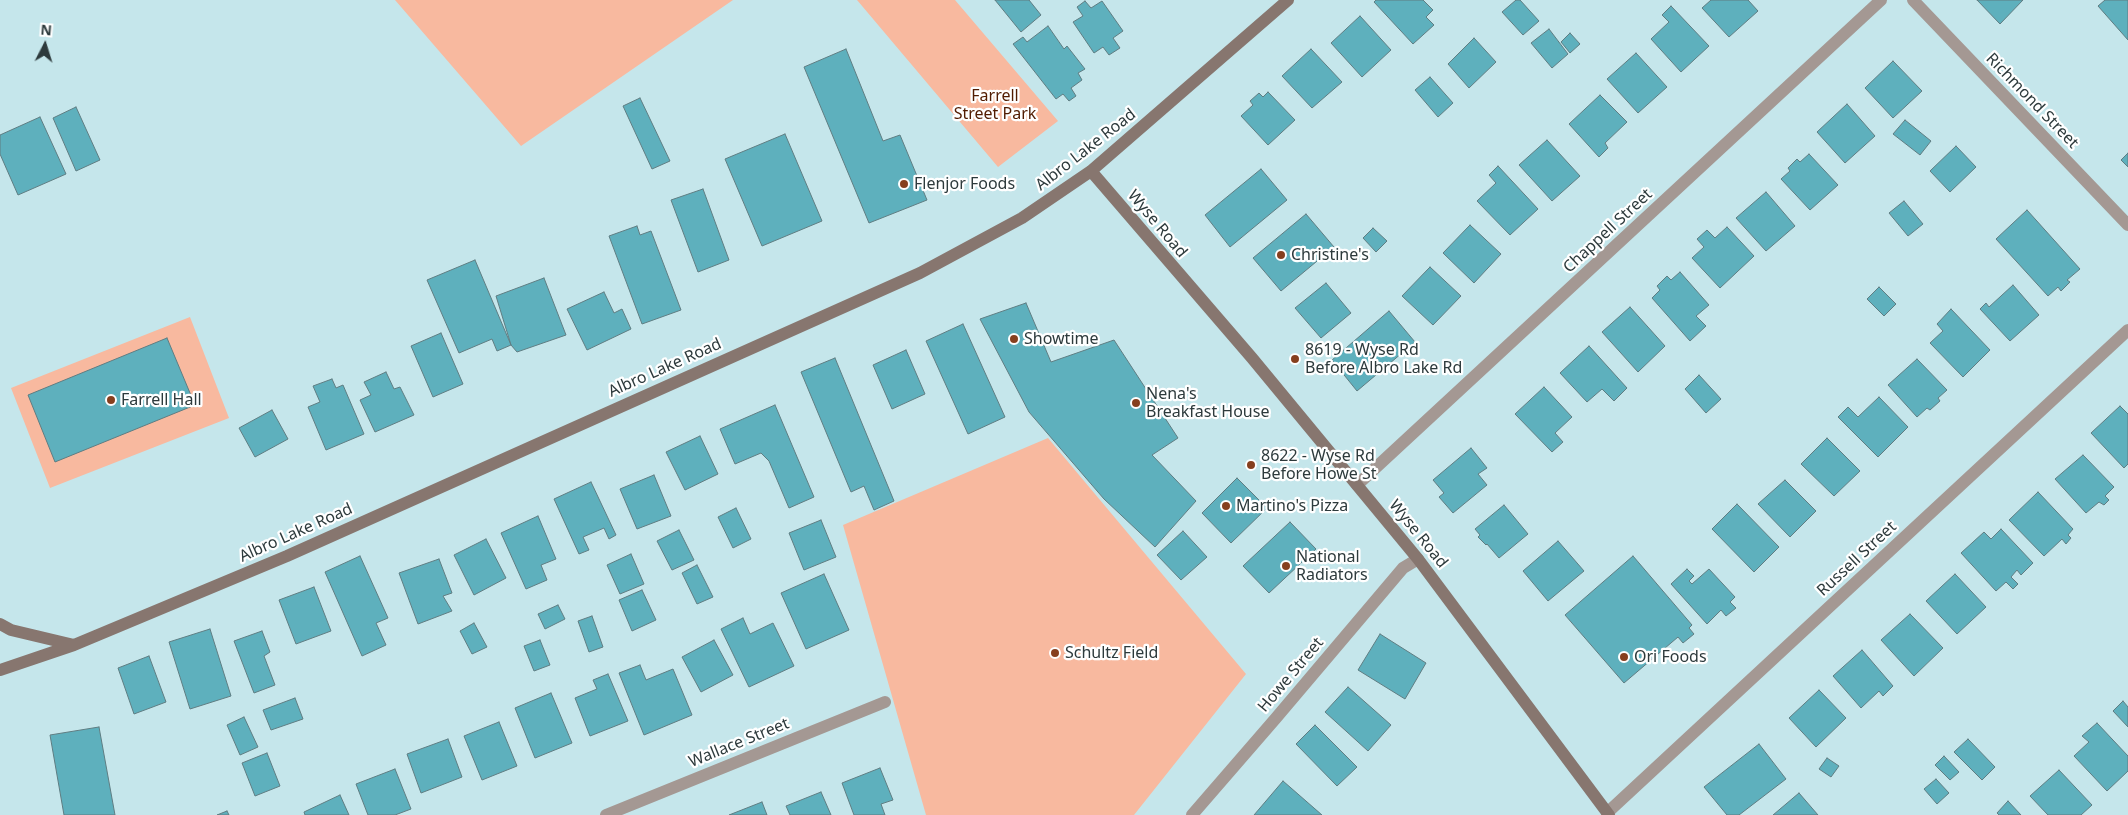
<!DOCTYPE html>
<html>
<head>
<meta charset="utf-8">
<style>
	body { margin:0 }
	#map { position:relative; width:2128px; height:815px; overflow:hidden; background:#c5e6eb; font-family:"Noto Sans",sans-serif }
	canvas { display:block }
	.north { position:absolute; left:20px; top:20px; width:50px; height:50px; -webkit-text-stroke:4px #fff; paint-order:stroke; rotate:5deg; font-size:14px; font-weight:700; line-height:20px; text-align:center; color:#2d3a3c }
	.north::after { content:''; display:block; margin:auto; width:18px; height:22px; background:#2d3a3c; clip-path:polygon(50% 0,100% 100%,50% 72%,0 100%) }
</style>
</head>
<body>
<div id="map">
<canvas width="2128" height="815"></canvas>
<div class="north">N</div>
</div>
<script>
const ctx = document.querySelector('canvas').getContext('2d');
ctx.lineJoin = 'round';
function fillPath(path, color) {
  ctx.fillStyle = color;
  ctx.fill(path, 'evenodd');
}
function toPath(rows) {
  const path = new Path2D();
  for (const r of rows) {
    path.moveTo(r[0], r[1]);
    for (let i = 2; i < r.length; i += 2) path.lineTo(r[i], r[i + 1]);
  }
  return path;
}
function stroke(path, color, width, dash) {
  ctx.strokeStyle = color;
  ctx.lineWidth = width;
  ctx.lineCap = dash ? 'butt' : 'round';
  ctx.setLineDash(dash || []);
  ctx.stroke(path);
}
function write(font, color, halo, rows, align = 'center') {
  ctx.font = font + ' "Noto Sans",sans-serif';
  ctx.lineWidth = 4.5;
  ctx.setLineDash([]);
  ctx.textBaseline = 'middle';
  ctx.strokeStyle = halo;
  ctx.fillStyle = color;
  for (const [text, x, y, turn = 0] of rows) {
    ctx.save();
    ctx.translate(x, y);
    ctx.rotate((+turn || 0) * Math.PI / 180);
    ctx.textAlign = isNaN(turn) ? turn : align;
    if (halo) ctx.strokeText(text, 0, 0);
    ctx.fillText(text, 0, 0);
    ctx.restore();
  }
}
fillPath(toPath([
	[395,0,733,0,521,146],
	[857,0,955,0,1058,121,998,167],
	[190,317,229,418,50,488,11,388],
	[1048,438,1246,674,1134,815,926,815,843,525]
]), '#f8b99f');
const building = toPath([
	[995,0,1029,0,1041,15,1021,32,995,0],
	[1376,0,1423,0,1433,10,1426,17,1434,25,1413,44,1374,2,1376,0],
	[1516,0,1520,0,1539,21,1523,35,1502,12,1516,0],
	[1711,0,1748,0,1758,11,1729,37,1702,8,1711,0],
	[1977,0,2023,0,2000,24,1977,0],
	[2105,0,2128,0,2128,40,2098,6,2105,0],
	[1085,1,1091,8,1102,1,1123,31,1113,38,1120,48,1109,55,1103,47,1094,53,1073,22,1083,16,1077,7,1085,1],
	[1671,6,1709,46,1681,72,1651,39,1669,22,1662,15,1671,6],
	[1360,16,1391,50,1362,77,1331,43,1360,16],
	[1048,26,1064,49,1067,46,1085,69,1078,73,1082,80,1071,88,1076,96,1069,101,1063,94,1056,99,1013,44,1023,37,1027,42,1048,26],
	[1549,29,1568,54,1552,68,1531,43,1549,29],
	[1570,33,1580,44,1570,53,1561,42,1570,33],
	[1474,38,1496,62,1469,88,1448,64,1474,38],
	[846,49,883,141,900,135,927,200,869,223,804,67,846,49],
	[1311,49,1342,82,1312,108,1282,76,1311,49],
	[1636,53,1667,87,1638,113,1607,79,1636,53],
	[1893,61,1922,91,1893,118,1865,88,1893,61],
	[1430,77,1453,103,1438,117,1415,90,1430,77],
	[1268,92,1295,120,1268,145,1241,116,1253,105,1250,101,1259,93,1263,97,1268,92],
	[1600,95,1627,122,1605,143,1608,148,1599,157,1569,124,1600,95],
	[640,98,670,161,652,169,623,106,640,98],
	[1847,104,1875,136,1845,163,1817,132,1847,104],
	[76,107,100,160,76,171,53,118,76,107],
	[40,117,66,174,18,195,0,154,0,135,40,117],
	[1905,120,1931,141,1920,155,1893,134,1905,120],
	[785,134,822,221,762,246,725,159,785,134],
	[1547,140,1580,176,1552,201,1519,165,1547,140],
	[1956,146,1976,167,1950,192,1930,171,1956,146],
	[2128,153,2128,167,2121,160,2128,153],
	[1809,154,1838,185,1810,210,1781,179,1790,171,1788,168,1797,159,1800,162,1809,154],
	[1498,166,1538,209,1510,235,1477,201,1496,183,1489,175,1498,166],
	[1261,169,1287,200,1230,247,1205,215,1261,169],
	[703,189,729,260,698,272,671,200,703,189],
	[1766,192,1795,226,1766,251,1736,218,1766,192],
	[1904,201,1923,224,1908,236,1889,213,1904,201],
	[2027,210,2080,269,2067,280,2070,282,2061,291,2058,287,2048,296,1996,239,2027,210],
	[1306,214,1334,247,1281,291,1253,258,1306,214],
	[1470,225,1501,254,1474,283,1443,253,1470,225],
	[637,226,640,235,651,231,681,310,642,324,609,236,637,226],
	[1727,227,1754,256,1720,288,1692,258,1704,247,1697,239,1707,230,1715,238,1727,227],
	[1373,228,1387,241,1376,252,1363,238,1373,228],
	[475,260,511,345,497,351,492,339,459,353,427,280,475,260],
	[1430,267,1461,296,1433,325,1402,296,1430,267],
	[1680,272,1709,305,1696,316,1706,326,1690,341,1652,298,1660,290,1657,286,1667,276,1671,280,1680,272],
	[544,278,566,335,517,352,511,345,496,296,544,278],
	[1326,283,1351,313,1321,338,1295,308,1326,283],
	[2013,285,2039,315,2010,341,1980,309,1986,303,1989,307,2013,285],
	[1879,287,1896,304,1884,316,1867,299,1879,287],
	[604,292,614,313,622,309,631,329,587,350,567,309,604,292],
	[1026,303,1051,362,1114,340,1178,438,1152,455,1196,501,1155,547,1104,499,1029,412,980,319,1026,303],
	[1630,307,1665,346,1638,372,1602,332,1630,307],
	[1951,309,1990,350,1963,377,1930,343,1943,331,1937,324,1951,309],
	[1389,311,1415,342,1357,391,1332,360,1389,311],
	[963,324,1005,417,968,434,926,341,963,324],
	[441,333,463,384,433,397,411,346,441,333],
	[167,338,195,405,55,462,28,395,167,338],
	[1589,346,1627,388,1614,401,1602,389,1587,402,1560,373,1589,346],
	[906,350,925,394,892,409,873,365,906,350],
	[835,358,894,501,874,510,864,486,851,492,801,372,835,358],
	[1917,359,1947,390,1938,398,1940,401,1930,410,1927,408,1917,417,1888,385,1917,359],
	[386,372,394,389,400,387,414,415,375,432,360,400,371,395,364,382,386,372],
	[1699,375,1721,399,1706,413,1685,389,1699,375],
	[332,379,336,388,343,385,364,434,326,450,308,407,320,402,313,386,332,379],
	[1544,387,1572,417,1555,433,1563,442,1552,452,1515,414,1544,387],
	[1879,397,1908,427,1878,457,1838,417,1848,407,1858,417,1879,397],
	[775,405,814,497,789,508,769,461,761,453,735,464,720,429,775,405],
	[2120,406,2128,414,2128,464,2124,468,2091,433,2120,406],
	[272,410,288,439,255,457,239,428,272,410],
	[700,436,718,474,685,490,666,452,700,436],
	[1827,438,1860,471,1834,496,1801,464,1827,438],
	[1471,448,1487,468,1478,474,1487,485,1453,513,1439,497,1444,493,1433,480,1471,448],
	[2083,455,2114,487,2105,496,2109,500,2104,505,2099,502,2086,513,2055,479,2083,455],
	[654,475,671,516,637,529,620,489,654,475],
	[1237,478,1267,508,1231,543,1202,513,1237,478],
	[1785,480,1816,511,1790,537,1758,504,1785,480],
	[591,482,616,535,609,539,604,528,583,537,589,550,579,554,554,499,591,482],
	[2038,492,2073,529,2068,535,2071,538,2066,544,2062,539,2044,556,2009,520,2038,492],
	[1737,504,1779,547,1754,572,1712,529,1737,504],
	[1504,505,1528,534,1499,558,1487,544,1486,545,1478,537,1480,535,1475,529,1504,505],
	[736,508,751,539,733,548,718,517,736,508],
	[538,516,556,559,541,565,547,580,526,589,501,533,538,516],
	[821,520,836,557,804,570,789,533,821,520],
	[1290,522,1316,549,1269,593,1243,566,1290,522],
	[2001,529,2033,563,2021,575,2017,570,2011,577,2018,584,2013,589,2006,582,1996,591,1961,553,1984,532,1991,539,2001,529],
	[679,530,694,560,672,570,657,541,679,530],
	[1183,531,1207,557,1181,580,1157,555,1183,531],
	[486,539,506,578,474,595,454,555,486,539],
	[1558,541,1584,571,1548,601,1523,571,1558,541],
	[631,554,644,584,620,594,607,565,631,554],
	[360,556,388,618,376,623,386,645,362,656,325,572,360,556],
	[1633,556,1692,625,1689,628,1694,634,1683,643,1678,637,1624,683,1565,615,1633,556],
	[439,559,452,593,443,596,452,611,418,624,399,573,439,559],
	[697,565,713,597,697,604,682,573,697,565],
	[1687,569,1694,576,1689,581,1692,584,1709,569,1735,597,1730,602,1736,608,1726,616,1721,610,1707,624,1671,584,1687,569],
	[824,574,849,630,806,649,781,593,824,574],
	[1955,574,1986,607,1957,634,1926,601,1955,574],
	[314,587,331,631,296,644,279,600,314,587],
	[642,590,656,620,632,631,619,600,642,590],
	[558,605,565,619,545,629,538,614,558,605],
	[1910,614,1943,648,1914,676,1881,640,1910,614],
	[592,616,603,647,589,652,578,621,592,616],
	[743,618,750,634,773,623,794,666,749,687,721,629,743,618],
	[474,623,487,647,472,654,460,631,474,623],
	[210,629,231,696,190,709,169,642,210,629],
	[262,631,270,652,264,656,275,685,254,693,234,641,262,631],
	[1380,634,1426,663,1405,699,1358,670,1380,634],
	[540,640,550,665,534,671,524,646,540,640],
	[714,640,733,675,701,692,682,657,714,640],
	[1862,650,1893,686,1883,696,1879,691,1861,708,1833,676,1862,650],
	[149,656,166,702,134,714,118,668,149,656],
	[640,665,646,680,673,669,692,715,644,735,619,673,640,665],
	[608,674,628,721,590,736,575,698,597,689,593,680,608,674],
	[1348,687,1391,725,1368,751,1325,712,1348,687],
	[1819,690,1846,718,1816,747,1789,718,1819,690],
	[551,693,572,743,535,758,515,708,551,693],
	[295,698,303,719,271,730,263,710,295,698],
	[2123,701,2128,707,2128,727,2113,711,2123,701],
	[244,717,258,747,240,755,227,725,244,717],
	[499,722,517,766,482,780,464,736,499,722],
	[2097,723,2128,756,2128,771,2107,791,2074,756,2089,742,2082,736,2097,723],
	[1315,725,1357,767,1337,786,1296,744,1315,725],
	[99,727,115,815,64,815,50,735,99,727],
	[448,739,462,777,421,793,407,754,448,739],
	[1968,739,1995,767,1982,780,1954,752,1968,739],
	[1759,744,1786,779,1739,815,1727,815,1704,787,1759,744],
	[267,753,280,786,255,796,242,763,267,753],
	[1944,756,1959,772,1950,780,1935,765,1944,756],
	[1827,758,1839,766,1831,777,1819,769,1827,758],
	[880,768,893,800,881,804,885,815,854,815,842,783,880,768],
	[395,769,411,809,395,815,368,815,356,784,395,769],
	[2059,770,2092,805,2081,815,2048,815,2030,796,2059,770],
	[1936,779,1949,793,1937,804,1924,789,1936,779],
	[1283,781,1322,815,1254,815,1283,781],
	[821,792,831,815,790,815,786,806,821,792],
	[1799,793,1818,815,1773,815,1799,793],
	[340,795,349,815,305,815,304,812,340,795],
	[2008,801,2021,815,1999,815,1997,813,2008,801],
	[762,802,767,815,729,815,762,802],
	[227,811,229,815,217,815,227,811]
]);
fillPath(building, '#5eb0bd');
stroke(building, '#5f7d82', 1);
stroke(toPath([
	[1913,0,2128,225],
	[1357,485,1881,0],
	[1607,813,2128,330],
	[606,815,885,702],
	[1192,815,1276,718,1403,568,1418,559]
]), '#a49893', 12);
stroke(toPath([
	[1091,171,1252,358,1418,559,1609,815],
	[0,624,11,630,74,645],
	[0,670,74,645,287,556,920,273,1022,218,1091,171,1288,0]
]), '#87766f', 12);
for (const [x, y, r, color] of [
	[904,184,5,"#863f1e"],
	[1281,255,5,"#863f1e"],
	[1014,339,5,"#863f1e"],
	[1295,359,5,"#863f1e"],
	[111,400,5,"#863f1e"],
	[1136,403,5,"#863f1e"],
	[1251,465,5,"#863f1e"],
	[1226,506,5,"#863f1e"],
	[1286,566,5,"#863f1e"],
	[1055,653,5,"#863f1e"],
	[1624,657,5,"#863f1e"]
]) {
  const dot = new Path2D();
  dot.arc(x, y, r, 0, 2 * Math.PI);
  ctx.fillStyle = color;
  ctx.fill(dot);
  stroke(dot, '#fff', 2);
}
write('16px', '#511b00', '#fff', [
	["Farrell",995,96],
	["Street Park",995,114]
]);
write('16px', '#2d3a3c', '#fff', [
	["Richmond Street",2032,101,46],
	["Albro Lake Road",1086,150,-38],
	["Wyse Road",1157,224,50],
	["Chappell Street",1608,231,-43],
	["Albro Lake Road",665,368,-24],
	["Albro Lake Road",296,533,-24],
	["Wyse Road",1418,534,51],
	["Russell Street",1857,559,-43],
	["Howe Street",1291,675,-50],
	["Wallace Street",739,743,-22]
]);
write('16px', '#2d3a3c', '#fff', [
	["Flenjor Foods",914,184],
	["Christine's",1291,255],
	["Showtime",1024,339],
	["8619 - Wyse Rd",1305,350],
	["Before Albro Lake Rd",1305,368],
	["Nena's",1146,394],
	["Breakfast House",1146,412],
	["Farrell Hall",121,400],
	["8622 - Wyse Rd",1261,456],
	["Before Howe St",1261,474],
	["Martino's Pizza",1236,506],
	["National",1296,557],
	["Radiators",1296,575],
	["Schultz Field",1065,653],
	["Ori Foods",1634,657]
], 'left');
</script>
</body>
</html>
